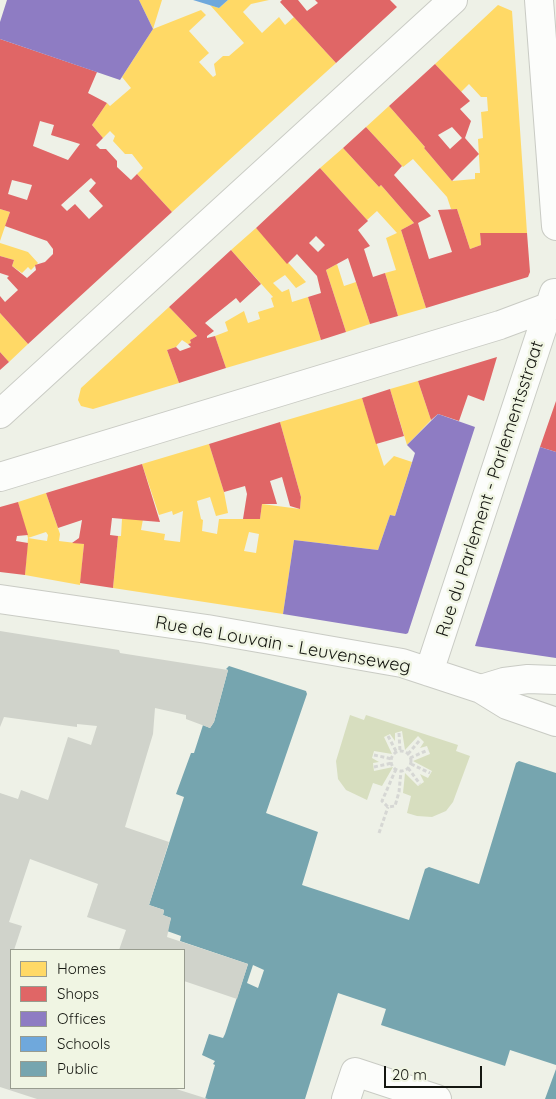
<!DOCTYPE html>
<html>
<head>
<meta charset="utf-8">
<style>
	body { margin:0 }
	#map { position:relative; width:556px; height:1099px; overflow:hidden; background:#eef1e7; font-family:Quicksand,sans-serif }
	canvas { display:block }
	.legend { position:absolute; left:10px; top:949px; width:175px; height:140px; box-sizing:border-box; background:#f0f5e3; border:1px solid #989c8f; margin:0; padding:6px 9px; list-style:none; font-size:15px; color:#151711 }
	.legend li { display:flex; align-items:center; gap:10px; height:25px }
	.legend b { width:25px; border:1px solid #989c8f }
	.scale { position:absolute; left:384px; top:1066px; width:98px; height:22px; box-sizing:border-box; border:2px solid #151711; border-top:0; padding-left:6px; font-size:15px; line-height:18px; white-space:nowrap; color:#151711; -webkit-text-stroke:4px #f0f5e3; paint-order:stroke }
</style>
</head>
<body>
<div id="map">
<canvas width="556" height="1099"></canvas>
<ul class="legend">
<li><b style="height:14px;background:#ffd966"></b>Homes</li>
<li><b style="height:14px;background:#e06666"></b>Shops</li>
<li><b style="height:14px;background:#8e7cc3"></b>Offices</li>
<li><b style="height:14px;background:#6fa8dc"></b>Schools</li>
<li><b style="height:14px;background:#76a5af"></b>Public</li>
</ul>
<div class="scale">20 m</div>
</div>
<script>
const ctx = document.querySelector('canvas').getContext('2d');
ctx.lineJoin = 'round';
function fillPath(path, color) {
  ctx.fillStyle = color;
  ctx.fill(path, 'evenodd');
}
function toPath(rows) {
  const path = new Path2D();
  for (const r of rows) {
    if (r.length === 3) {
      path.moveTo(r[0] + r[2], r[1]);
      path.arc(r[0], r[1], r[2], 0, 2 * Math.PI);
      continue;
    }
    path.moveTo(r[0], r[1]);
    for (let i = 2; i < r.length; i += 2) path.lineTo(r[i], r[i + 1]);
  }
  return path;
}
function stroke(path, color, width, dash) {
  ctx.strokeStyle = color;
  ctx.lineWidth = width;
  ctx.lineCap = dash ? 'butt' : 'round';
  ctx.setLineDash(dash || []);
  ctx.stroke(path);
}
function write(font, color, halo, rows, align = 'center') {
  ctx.font = font + ' Quicksand,sans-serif';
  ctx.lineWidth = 5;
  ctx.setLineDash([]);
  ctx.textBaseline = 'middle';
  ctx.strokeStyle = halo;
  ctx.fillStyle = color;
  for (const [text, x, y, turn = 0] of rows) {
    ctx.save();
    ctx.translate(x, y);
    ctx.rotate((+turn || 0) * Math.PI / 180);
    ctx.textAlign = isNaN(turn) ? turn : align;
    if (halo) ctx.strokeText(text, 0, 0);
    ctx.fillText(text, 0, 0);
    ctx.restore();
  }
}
fillPath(toPath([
	[350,715,364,720,366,715,458,745,456,751,470,756,453,802,446,811,432,817,417,816,407,813,411,796,403,793,405,773,418,786,424,782,420,774,428,778,432,771,413,761,430,754,427,746,420,748,424,742,418,736,405,750,402,731,395,733,395,741,390,734,384,737,392,754,374,751,372,758,379,762,373,763,374,771,393,767,382,786,373,783,367,800,346,790,338,779,336,761]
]), '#d7debf');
fillPath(toPath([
	[139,0,162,0,153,29],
	[228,0,269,0,251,4,243,12,262,33,279,17,285,25,294,17,336,63,172,212,137,174,143,168,132,154,125,154,113,141,115,136,110,131,103,138,92,125,107,103,110,106,131,88,122,77,153,29,201,10,206,15,189,31,209,53,199,62,213,77,216,75,214,64,223,56,229,56,244,43,210,5,219,8],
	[498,5,512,11,527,233,480,233,481,245,470,249,457,209,451,209,447,197,413,159,403,167,366,127,389,106,425,147,424,148,452,181,475,179,475,173,480,173,478,139,483,138,481,112,488,111,487,97,481,97,469,84,461,92,435,64],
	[343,148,379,187,381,185,414,223,401,230,426,308,398,316,385,273,396,270,386,238,397,233,377,211,367,220,320,168],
	[0,209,10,212,0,241],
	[256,228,306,282,296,288,285,275,273,283,282,292,289,289,292,302,308,297,321,340,226,368,215,336,228,331,225,322,244,311,248,323,260,319,258,312,274,307,271,298,273,297,231,250],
	[0,243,28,252,38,263,31,270,28,267,22,273,12,266,14,260,0,256],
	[337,264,344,286,356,282,370,324,346,332,326,270],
	[169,307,197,336,190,340,191,343,188,344,182,340,176,347,167,350,179,383,93,409,81,406,78,400,81,388],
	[0,313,28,344,9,362,0,352],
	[418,381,431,420,407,445,390,389],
	[362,398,384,466,394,456,412,462,395,516,390,515,378,550,294,540,283,614,113,588,118,536,121,536,122,519,143,519,141,530,165,534,164,540,180,542,183,511,173,515,172,511,159,515,142,464,209,444,224,492,228,513,216,516,210,497,197,501,201,519,203,520,202,531,217,534,219,519,260,519,262,504,300,509,301,497,280,422],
	[249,532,259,534,256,553,244,551],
	[46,493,60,534,59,541,84,544,80,585,25,575,28,538,18,502],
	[46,532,48,535,47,541,28,538]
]), '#ffd966');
fillPath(toPath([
	[282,0,298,0,307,11,318,3,315,0,390,0,397,7,336,63,280,2],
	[0,39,97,72,88,93,107,103,92,125,103,138,96,145,100,149,106,149,117,161,117,167,131,180,137,174,172,212,28,344,0,313,0,296,5,302,18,290,7,278,9,276,0,273,0,256,14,260,12,266,27,278,36,270,35,265,45,262,53,254,53,249,47,241,5,226,10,212,0,209],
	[40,121,54,125,51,135,80,144,68,160,33,146],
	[91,178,96,183,89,191,103,206,89,219,75,204,67,211,61,205],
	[12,180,32,185,27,200,8,194],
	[435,64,470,101,460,109,471,121,465,138,479,154,452,181,424,148,425,147,389,106],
	[452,127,462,138,450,149,438,135],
	[366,127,402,166,394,175,431,216,418,223,429,259,452,252,438,210,457,209,470,249,481,245,480,233,527,233,530,272,528,277,426,308,401,230,414,223,381,185,379,187,343,148],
	[320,168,368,221,358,230,370,246,364,249,373,277,385,273,398,316,370,324,348,258,326,270,346,332,321,340,308,297,321,293,317,276,297,254,287,264,256,228],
	[316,236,325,245,318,252,309,243],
	[231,250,261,284,240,303,236,298,205,323,214,331,207,336,207,338,215,336,226,368,179,383,167,350,176,347,180,351,191,347,188,344,191,343,190,340,197,336,169,307],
	[0,352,9,362,0,370],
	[497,357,484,401,468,395,459,421,438,414,431,420,418,381],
	[390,389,404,436,376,444,362,398],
	[556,401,556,452,540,447],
	[280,422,301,497,300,509,290,506,282,477,270,481,277,504,262,504,260,519,243,519,247,494,245,486,224,492,209,444],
	[142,464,160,522,112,518,110,535,118,536,113,588,80,583,84,544,72,543,79,538,82,520,58,528,46,493],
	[18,502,28,535,17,536,16,541,28,543,25,575,0,572,0,507]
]), '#e06666');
fillPath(toPath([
	[7,0,139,0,153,29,120,80,0,39,0,22],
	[438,414,475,427,408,633,406,634,283,614,294,540,378,550,390,515,395,516,415,453,407,445],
	[540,447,556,452,556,658,475,646]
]), '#8e7cc3');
fillPath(toPath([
	[193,0,228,0,219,8]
]), '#6fa8dc');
fillPath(toPath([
	[229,666,306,691,307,694,266,813,318,832,302,885,409,920,425,869,429,867,479,884,516,763,519,761,556,773,556,1065,510,1050,505,1066,381,1025,386,1009,338,993,305,1099,205,1099,215,1065,213,1064,215,1061,202,1055,209,1034,223,1038,225,1034,248,964,180,941,181,936,167,931,171,918,163,915,164,910,149,905,184,797,176,794,191,753,194,753,203,725,210,728,214,722,228,670,226,669],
	[253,965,264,970,258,988,247,983],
	[556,1069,556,1099,545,1099]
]), '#76a5af');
fillPath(toPath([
	[0,631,119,650,120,653,228,670,214,722,210,728,186,719,186,715,155,708,153,734,125,827,169,842,149,905,164,910,163,915,171,918,167,937,248,964,237,999,184,981,184,950,119,950,126,930,87,917,98,884,30,859,9,922,22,926,14,950,11,950,10,963,11,1088,173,1088,208,1099,37,1099,0,1087,0,793,18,799,21,790,48,800,68,737,91,745,97,726,77,724,77,727,4,717,0,727]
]), '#d0d3cb');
const minor = toPath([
	[539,0,556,226],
	[0,414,453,0],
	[0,477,500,325,556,304],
	[0,599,207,629,402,663,481,689,507,705,556,722],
	[429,672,554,293],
	[481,689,504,682,528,679,556,680],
	[346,1099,355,1072,437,1099]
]);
stroke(minor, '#c9cbc4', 30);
stroke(toPath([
	[399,733,400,751],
	[388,736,397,753],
	[401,761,10],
	[408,754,420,740],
	[374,755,392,759],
	[410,758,428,750],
	[411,764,430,773],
	[374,767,392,763],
	[408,768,420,784],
	[396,769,382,801,388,807,395,806,399,792,401,771],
	[379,833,388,807]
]), '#d6d7d4', 3, [4, 2.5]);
stroke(minor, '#fcfdfb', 28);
write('18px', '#151711', '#f0f5e3', [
	["Rue du Parlement - Parlementsstraat",490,489,-72],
	["Rue de Louvain - Leuvenseweg",283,645,10]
]);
</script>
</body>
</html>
